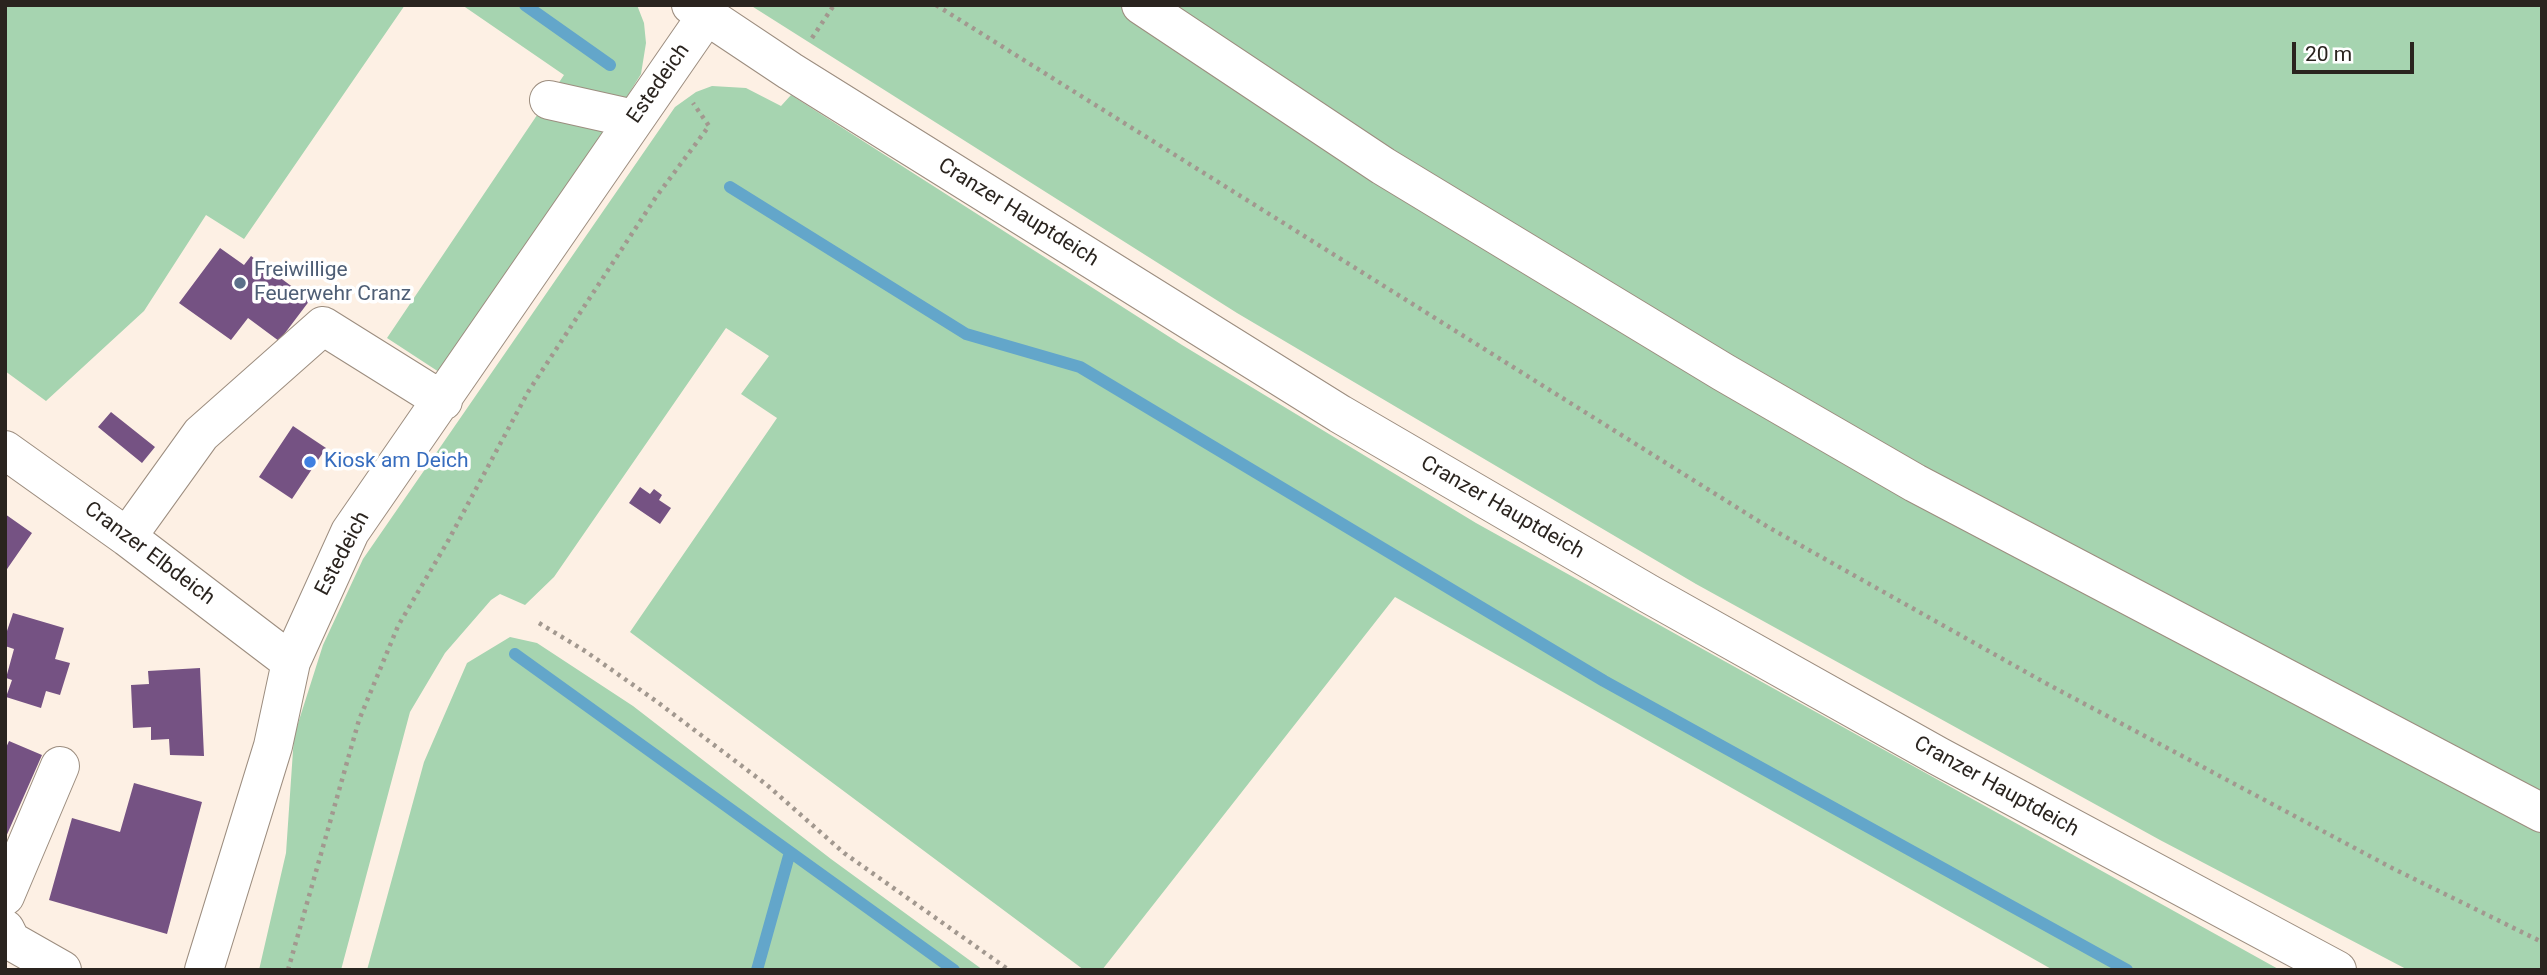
<!DOCTYPE html>
<html>
<head>
<meta charset="utf-8">
<style>
	body { margin:0 }
	#map { position:relative; width:2547px; height:975px; overflow:hidden; background:#fdf0e4; font-family:Roboto,sans-serif }
	canvas { display:block }
	.frame { position:absolute; inset:0; border:7px solid #2a241f; pointer-events:none }
	.scale { position:absolute; left:2292px; top:42px; width:122px; height:32px; box-sizing:border-box; border:4px solid #2a241f; border-top:0; padding-left:9px; font-size:21px; line-height:24px; white-space:nowrap; color:#2a241f; -webkit-text-stroke:5px #fff; paint-order:stroke }
</style>
</head>
<body>
<div id="map">
<canvas width="2547" height="975"></canvas>
<div class="frame"></div>
<div class="scale">20 m</div>
</div>
<script>
const ctx = document.querySelector('canvas').getContext('2d');
ctx.lineJoin = 'round';
function fillPath(path, color) {
  ctx.fillStyle = color;
  ctx.fill(path, 'evenodd');
}
function toPath(rows) {
  const path = new Path2D();
  for (const r of rows) {
    path.moveTo(r[0], r[1]);
    for (let i = 2; i < r.length; i += 2) path.lineTo(r[i], r[i + 1]);
  }
  return path;
}
function stroke(path, color, width, dash) {
  ctx.strokeStyle = color;
  ctx.lineWidth = width;
  ctx.lineCap = dash ? 'butt' : 'round';
  ctx.setLineDash(dash || []);
  ctx.stroke(path);
}
function write(font, color, halo, rows, align = 'center') {
  ctx.font = font + ' Roboto,sans-serif';
  ctx.lineWidth = 7;
  ctx.setLineDash([]);
  ctx.textBaseline = 'middle';
  ctx.strokeStyle = halo;
  ctx.fillStyle = color;
  for (const [text, x, y, turn = 0] of rows) {
    ctx.save();
    ctx.translate(x, y);
    ctx.rotate((+turn || 0) * Math.PI / 180);
    ctx.textAlign = isNaN(turn) ? turn : align;
    if (halo) ctx.strokeText(text, 0, 0);
    ctx.fillText(text, 0, 0);
    ctx.restore();
  }
}
fillPath(toPath([
	[5,5,405,5,244,239,206,215,144,311,46,401,5,371],
	[462,5,637,5,644,23,646,43,641,74,625,100,439,372,387,338,564,75],
	[750,5,2542,5,2542,970,2408,970,2160,840,1696,584,1237,313],
	[712,86,746,88,781,106,791,95,1182,345,1476,523,2280,970,2053,970,1395,597,1102,970,1084,970,630,632,777,418,741,394,769,356,726,328,554,577,525,605,500,594,491,600,445,653,410,712,341,970,259,970,286,853,294,736,323,645,363,559,675,107,696,92],
	[510,637,537,643,633,706,831,859,983,970,367,970,424,762,467,663]
]), '#a6d4b0');
stroke(toPath([
	[525,5,610,65],
	[730,187,966,334,1080,367,1604,681,2127,970],
	[515,654,954,970],
	[757,970,790,852]
]), '#63a6ca', 12);
fillPath(toPath([
	[220,248,244,265,251,256,310,300,279,341,248,318,231,340,179,303],
	[111,412,155,447,142,463,98,427],
	[293,426,326,448,292,499,259,477],
	[640,487,650,494,654,489,662,495,659,500,671,508,660,524,629,503],
	[5,514,32,533,5,572],
	[13,613,64,628,55,659,70,663,60,695,46,691,41,708,6,697,12,680,6,678,14,649,5,646,5,637],
	[200,668,204,756,170,755,169,739,151,740,151,727,133,728,131,685,149,684,148,671],
	[9,741,42,755,5,839,5,750],
	[134,783,202,802,167,934,49,900,72,818,120,832]
]), '#755283');
const minor = toPath([
	[1141,5,1383,166,1723,372,1915,483,2542,813],
	[549,100,634,119],
	[5,450,127,537,291,662],
	[127,537,201,434,323,326,443,401],
	[5,896,60,766],
	[5,929,11,941,62,970],
	[204,970,273,746,291,662,350,532,707,15]
]);
const major = toPath([
	[691,5,790,71,1340,414,1649,594,1938,756,2337,970]
]);
stroke(minor, '#9c8d7f', 40);
stroke(major, '#9c8d7f', 40);
stroke(toPath([
	[936,5,1768,527,2049,685,2392,868,2542,942],
	[812,38,834,5],
	[539,623,585,651,656,701,767,785,844,853,1009,970],
	[288,970,359,720,398,626,448,541,528,392,656,197,709,126,693,103]
]), '#a2988f', 4.5, [3.5, 5]);
stroke(minor, '#fff', 38);
stroke(major, '#fff', 38);
for (const [x, y, r, color] of [
	[240,283,7,"#5c6f8a"],
	[310,462,7,"#3f7fe0"]
]) {
  const dot = new Path2D();
  dot.arc(x, y, r, 0, 2 * Math.PI);
  ctx.fillStyle = color;
  ctx.fill(dot);
  stroke(dot, '#fff', 2.5);
}
write('21px', '#2a241f', '#fff', [
	["Estedeich",659,84,-55],
	["Cranzer Hauptdeich",1018,213,32],
	["Cranzer Hauptdeich",1502,508,30],
	["Cranzer Elbdeich",149,554,37],
	["Estedeich",343,554,-62],
	["Cranzer Hauptdeich",1996,787,29]
]);
write('21px', '#4e5e75', '#fff', [
	["Freiwillige",254,271],
	["Feuerwehr Cranz",254,295]
], 'left');
write('21px', '#366cbe', '#fff', [
	["Kiosk am Deich",324,462]
], 'left');
</script>
</body>
</html>
